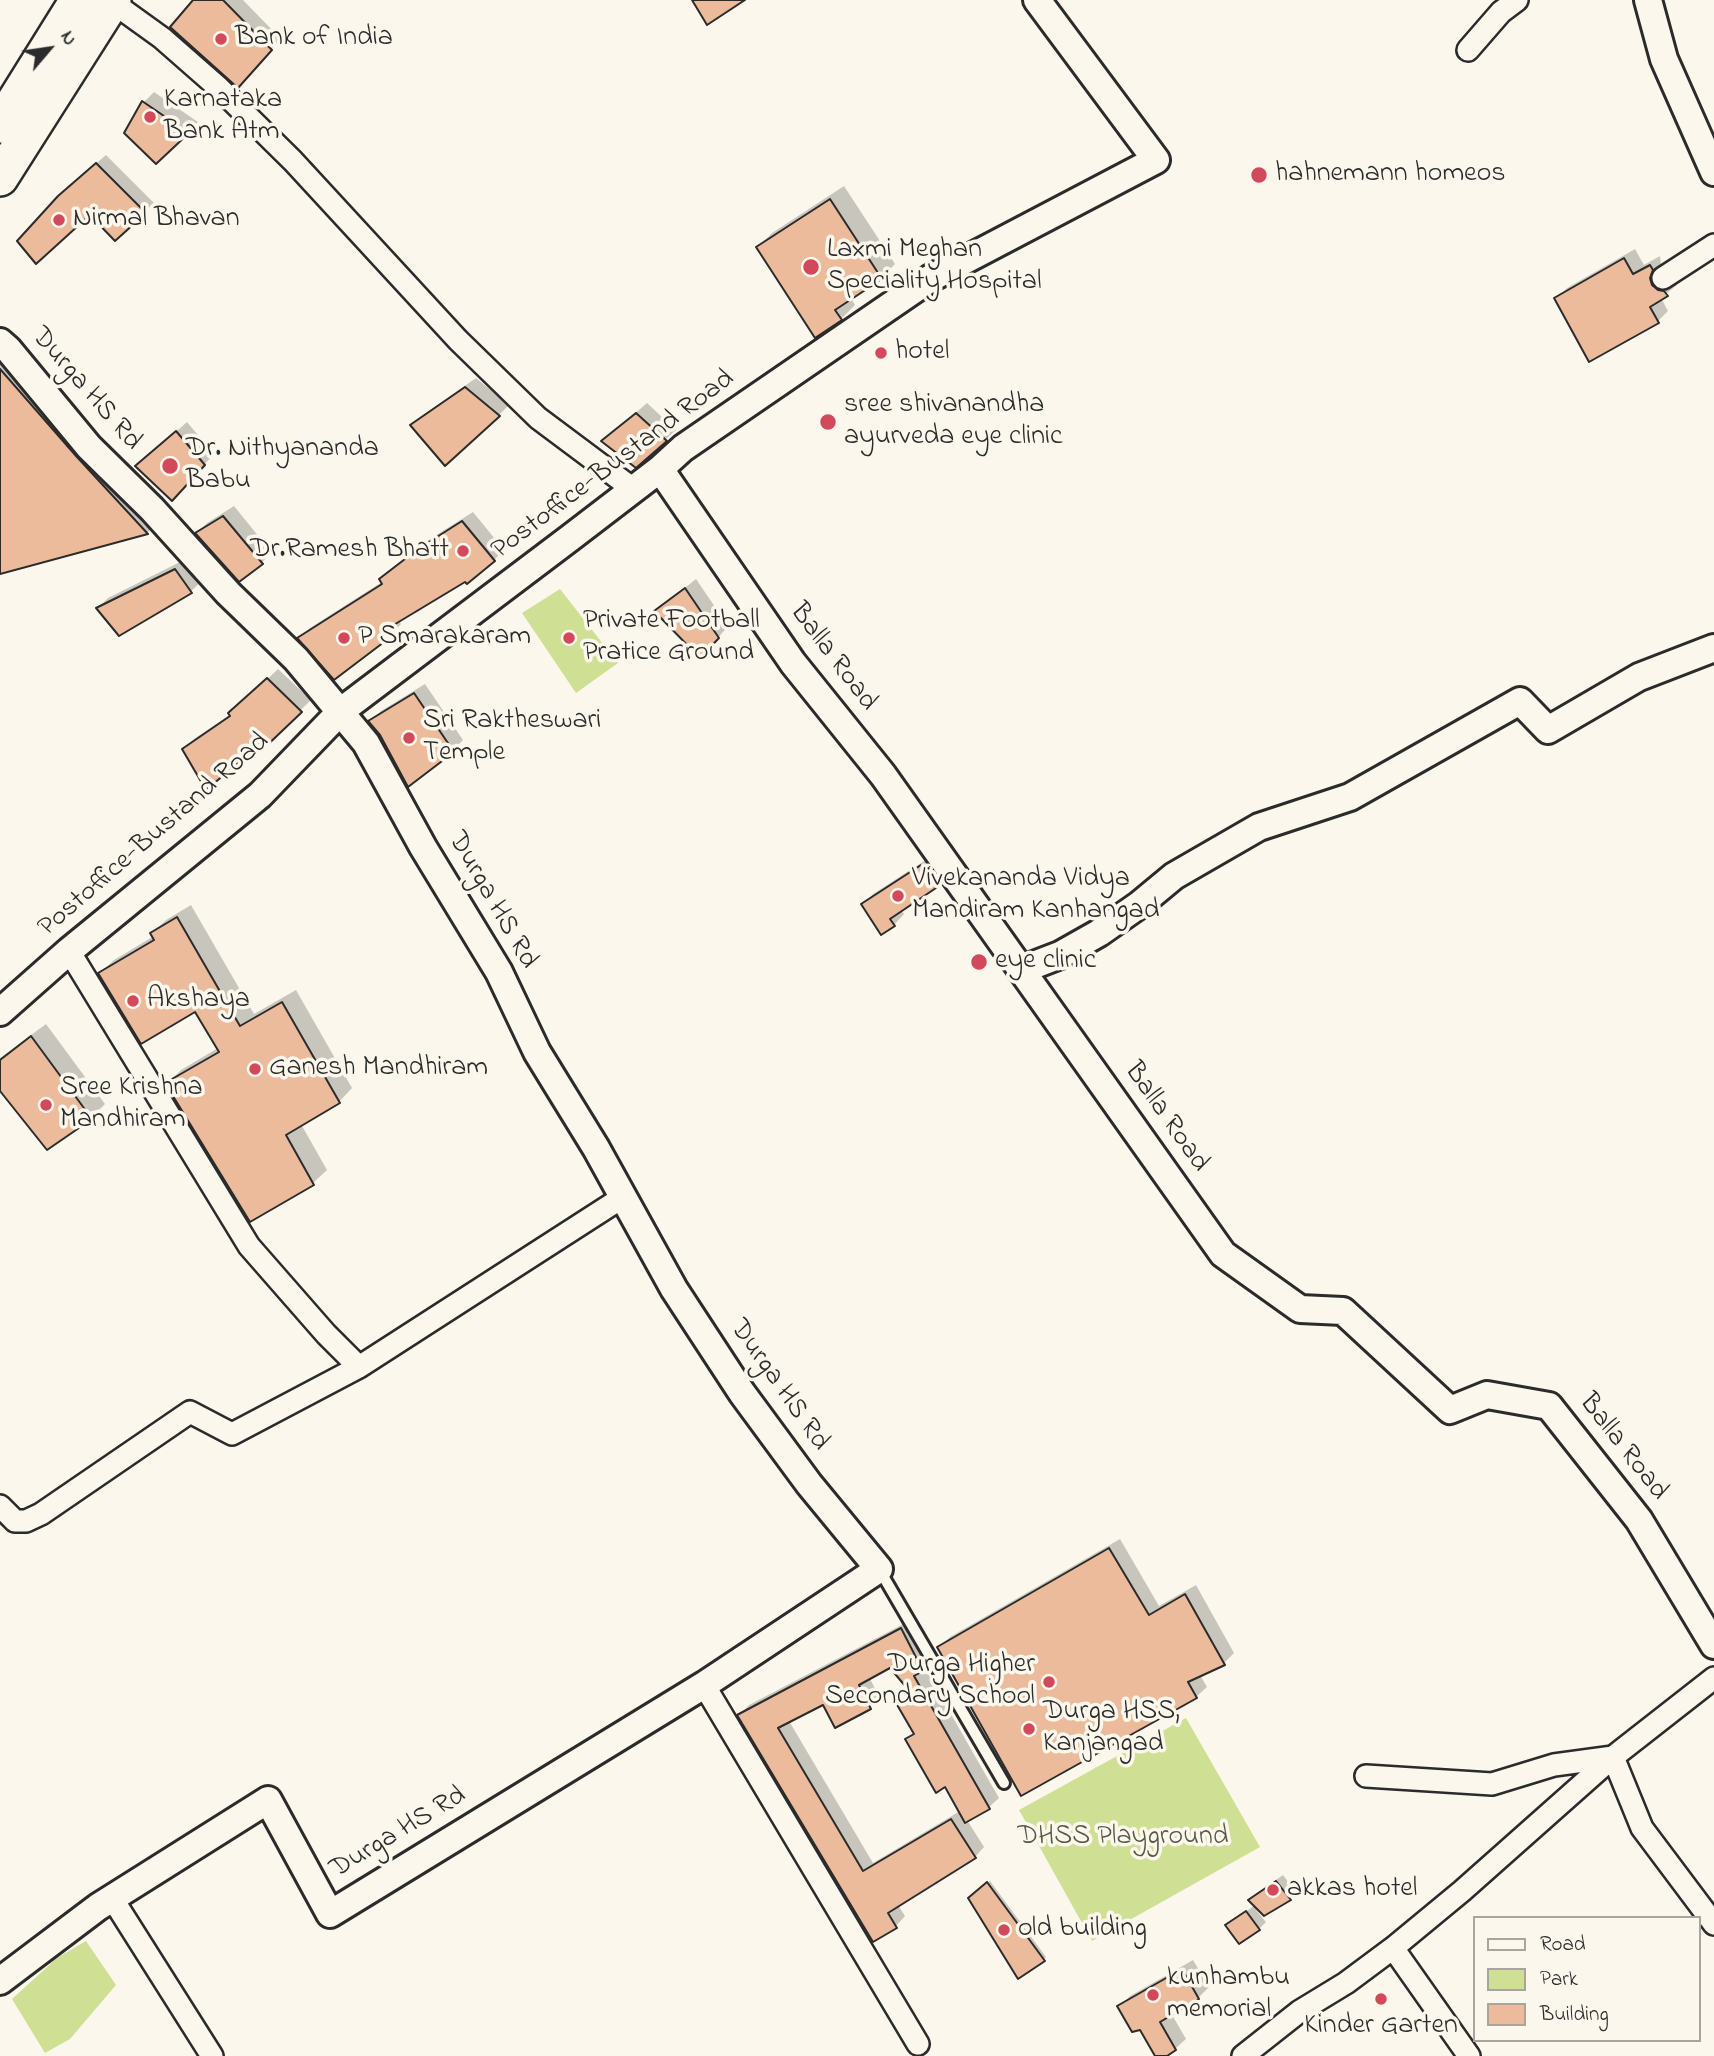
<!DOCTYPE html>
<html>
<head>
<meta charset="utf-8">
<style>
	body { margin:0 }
	#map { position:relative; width:1714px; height:2056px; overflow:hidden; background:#fbf7ec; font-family:"Indie Flower",sans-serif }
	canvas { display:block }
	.legend { position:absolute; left:1473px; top:1916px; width:228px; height:126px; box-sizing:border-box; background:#fbf7ec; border:2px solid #a8a59f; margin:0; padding:9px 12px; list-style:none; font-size:21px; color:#2b2b2b }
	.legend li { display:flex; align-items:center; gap:14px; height:35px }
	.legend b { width:35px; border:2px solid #a8a59f }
	.north { position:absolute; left:14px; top:14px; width:70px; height:70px; -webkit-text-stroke:5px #fbf7ec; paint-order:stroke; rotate:61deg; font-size:19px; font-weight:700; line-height:28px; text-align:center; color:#2b2b2b }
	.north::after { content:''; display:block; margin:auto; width:24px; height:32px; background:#2b2b2b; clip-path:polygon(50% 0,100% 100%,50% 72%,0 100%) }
</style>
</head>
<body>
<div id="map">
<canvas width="1714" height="2056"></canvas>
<ul class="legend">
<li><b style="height:9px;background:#fbf7ec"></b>Road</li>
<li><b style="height:19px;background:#cfdf93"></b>Park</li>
<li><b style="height:19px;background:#ebbb9b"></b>Building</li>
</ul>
<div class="north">N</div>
</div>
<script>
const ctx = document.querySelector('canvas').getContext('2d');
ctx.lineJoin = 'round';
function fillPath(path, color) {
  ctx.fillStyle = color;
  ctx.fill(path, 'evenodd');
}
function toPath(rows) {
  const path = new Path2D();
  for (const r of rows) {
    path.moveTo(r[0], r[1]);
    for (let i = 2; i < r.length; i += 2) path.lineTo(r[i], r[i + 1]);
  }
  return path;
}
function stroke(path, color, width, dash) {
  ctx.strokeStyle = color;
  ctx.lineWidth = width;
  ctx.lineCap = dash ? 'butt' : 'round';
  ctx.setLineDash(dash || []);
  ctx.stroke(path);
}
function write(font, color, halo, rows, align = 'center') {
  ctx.font = font + ' "Indie Flower",sans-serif';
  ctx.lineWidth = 7;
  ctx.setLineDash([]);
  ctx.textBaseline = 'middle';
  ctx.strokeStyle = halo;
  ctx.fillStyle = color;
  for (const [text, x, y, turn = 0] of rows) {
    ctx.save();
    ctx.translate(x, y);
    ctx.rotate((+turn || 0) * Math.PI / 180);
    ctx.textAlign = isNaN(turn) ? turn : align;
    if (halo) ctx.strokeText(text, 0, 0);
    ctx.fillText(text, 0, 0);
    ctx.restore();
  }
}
fillPath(toPath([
	[560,589,618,663,576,693,522,613],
	[1186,1718,1260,1847,1092,1941,1019,1810],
	[86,1941,116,1985,70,2039,45,2053,12,1999,57,1958]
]), '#cfdf93');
fillPath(toPath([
	[196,0,243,0,281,39,248,75],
	[154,92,198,122,156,161,126,133,144,102],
	[106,155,154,203,116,238,69,187],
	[844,186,895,264,881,278,851,298,855,305,841,319,758,247,772,233],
	[1635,249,1644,265,1660,256,1662,274,1675,281,1677,285,1661,298,1668,311,1658,321,1556,299,1567,288],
	[0,361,25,367,161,519,148,532,0,572],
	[476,378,509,405,499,415,412,425,423,415],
	[647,403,676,430,636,466,603,441],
	[187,422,214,454,182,489,148,456],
	[234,506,272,553,261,563,197,533,207,523],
	[473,512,504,550,494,560,398,620,401,624,391,635,300,638,310,628,382,582,381,580,391,569,430,539],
	[186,559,201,582,190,592,98,608,108,598],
	[696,579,728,626,711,646,656,611],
	[278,669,311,700,260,750,257,746,184,750,194,739,231,714],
	[425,684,463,740,453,750,371,721,381,711],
	[932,856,945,876,935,887,901,910,904,914,894,925,863,905,873,894],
	[191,905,254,1014,296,990,352,1088,339,1102,301,1124,327,1170,313,1183,250,1219,167,1084,181,1070,218,1048,196,1010,100,973,114,960,154,936,152,933,166,920],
	[46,1024,105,1104,91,1118,0,1088,0,1058],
	[1120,1539,1159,1606,1196,1585,1234,1653,1224,1663,1200,1675,1207,1687,1196,1697,939,1647,950,1637],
	[911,1620,932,1660,924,1667,999,1798,989,1807,967,1820,984,1847,975,1857,898,1905,905,1916,896,1926,739,1715,749,1705],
	[891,1666,912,1691,898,1703,915,1732,907,1739,946,1785,960,1811,873,1863,789,1721,824,1702,836,1726,870,1707,880,1698,869,1677],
	[1283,1875,1296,1892,1289,1898,1256,1910,1266,1922,1259,1929,1227,1925,1255,1905,1250,1900,1257,1893],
	[990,1881,1046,1957,1044,1960,970,1899],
	[1193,1960,1209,1987,1198,1998,1171,2013,1186,2039,1175,2049,1163,2056,1157,2056,1141,2028,1120,2006,1130,1996]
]), '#0003');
const building = toPath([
	[193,0,223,0,272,50,238,88,170,27,193,0],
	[692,0,745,0,707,25,692,0],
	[142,101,189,133,156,164,124,133,142,101],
	[96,163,146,213,115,241,90,215,36,264,17,241,58,196,96,163],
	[830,199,882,279,835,310,842,320,815,338,756,247,830,199],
	[1624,258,1633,274,1650,265,1653,270,1650,278,1652,285,1658,290,1664,291,1668,296,1650,307,1659,323,1589,362,1554,298,1624,258],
	[0,369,77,457,148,534,0,574,0,369],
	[465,387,500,416,445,466,410,425,465,387],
	[636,413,667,441,636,468,601,441,636,413],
	[176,431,205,465,172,501,135,466,176,431],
	[223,516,263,564,239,582,195,533,223,516],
	[462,521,495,561,467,584,465,582,387,629,392,636,334,680,297,638,382,584,379,579,418,549,462,521],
	[175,569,192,593,119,636,96,608,175,569],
	[685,588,719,638,700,658,654,611,685,588],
	[267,678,302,712,260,752,256,748,206,790,182,749,230,716,228,713,267,678],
	[414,693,454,752,408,787,380,735,368,721,414,693],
	[921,865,936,888,890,919,895,926,881,935,861,904,921,865],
	[177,917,240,1026,282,1002,340,1103,286,1135,314,1185,250,1222,165,1083,219,1052,195,1012,141,1044,98,973,154,940,150,933,177,917],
	[31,1036,92,1119,47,1150,0,1091,0,1060,31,1036],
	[1109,1548,1149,1615,1185,1594,1225,1665,1188,1682,1197,1698,1021,1796,937,1647,1109,1548],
	[901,1628,923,1671,914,1676,990,1809,965,1823,945,1787,936,1793,905,1739,914,1734,896,1703,912,1694,890,1668,859,1685,871,1709,835,1728,823,1705,778,1728,863,1871,951,1819,976,1858,888,1913,897,1928,873,1942,737,1715,901,1628],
	[1276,1881,1291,1900,1264,1916,1248,1900,1276,1881],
	[987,1882,1045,1961,1018,1979,968,1898,987,1882],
	[1246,1911,1260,1930,1239,1944,1225,1925,1246,1911],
	[1182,1969,1199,1999,1160,2022,1176,2050,1167,2056,1155,2056,1140,2030,1132,2032,1117,2006,1182,1969]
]);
fillPath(building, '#ebbb9b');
stroke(building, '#2b2b2b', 2);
const service = toPath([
	[879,1569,1004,1783]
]);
const minor = toPath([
	[112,2,162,38,219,88,293,161,458,340,538,418,633,489],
	[1468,50,1501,12,1517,0],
	[1663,278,1714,245],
	[69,951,249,1246,326,1334,359,1367],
	[0,1506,15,1521,26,1521,41,1514,190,1412,232,1434,359,1367,623,1197],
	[704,1685,918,2044],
	[1366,1776,1492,1784,1554,1765,1613,1757,1642,1828,1714,1924],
	[112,1898,212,2056],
	[1393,1948,1469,2056],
	[1243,2056,1300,2011,1346,1983,1393,1948,1462,1891,1613,1757,1714,1678]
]);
const tertiary = toPath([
	[1648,0,1664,59,1714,172],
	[0,342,8,349,89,447,152,509,228,593,296,659,366,743,423,847,499,972,537,1052,596,1148,674,1289,742,1393,809,1484,879,1569,704,1685,330,1914,268,1800,98,1907,0,1981],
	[660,469,793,663,883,775,1223,1254,1300,1309,1343,1311,1450,1410,1487,1395,1549,1406,1639,1520,1714,1645],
	[1021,970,1060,955,1099,933,1139,905,1174,876,1259,827,1350,797,1520,701,1548,730,1639,677,1714,648],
	[0,1012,69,951,260,795,341,711,570,538,660,469,683,448,931,278,1156,160,1037,0]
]);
const primary = toPath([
	[0,125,78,0],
	[0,178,113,0]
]);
stroke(service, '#2b2b2b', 16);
stroke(minor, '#2b2b2b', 26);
stroke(tertiary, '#2b2b2b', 32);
stroke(primary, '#2b2b2b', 40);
stroke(service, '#fbf7ec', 10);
stroke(minor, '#fbf7ec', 21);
stroke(tertiary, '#fbf7ec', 26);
stroke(primary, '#fbf7ec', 35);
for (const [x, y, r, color] of [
	[221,39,7,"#d1495b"],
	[150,117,7,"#d1495b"],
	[1259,175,9,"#d1495b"],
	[59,220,7,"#d1495b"],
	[811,267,9,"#d1495b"],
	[881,353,7,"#d1495b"],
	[828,422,9,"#d1495b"],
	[170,466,9,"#d1495b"],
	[463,551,7,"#d1495b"],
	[344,638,7,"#d1495b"],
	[569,638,7,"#d1495b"],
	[409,738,7,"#d1495b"],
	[898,896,7,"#d1495b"],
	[979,962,9,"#d1495b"],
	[133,1001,7,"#d1495b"],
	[255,1069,7,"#d1495b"],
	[46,1105,7,"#d1495b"],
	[1049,1682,7,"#d1495b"],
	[1029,1729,7,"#d1495b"],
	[1273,1890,7,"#d1495b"],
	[1004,1930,7,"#d1495b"],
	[1153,1995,7,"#d1495b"],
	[1381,1999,7,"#d1495b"]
]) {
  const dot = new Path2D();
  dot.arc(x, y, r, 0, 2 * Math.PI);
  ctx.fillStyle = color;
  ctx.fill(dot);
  stroke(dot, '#fbf7ec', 2.5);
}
write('28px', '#2b2b2b', '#fbf7ec', [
	["Bank of India",235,39],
	["Karnataka",164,101],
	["Bank Atm",164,133],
	["hahnemann homeos",1275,175],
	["Nirmal Bhavan",73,220],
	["Laxmi Meghan",827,251],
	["Speciality Hospital",827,283],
	["hotel",895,353],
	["sree shivanandha",844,406],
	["ayurveda eye clinic",844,438],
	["Dr. Nithyananda",186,450],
	["Babu",186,482],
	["Dr.Ramesh Bhatt",449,551,"right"],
	["Private Football",583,622],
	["Pratice Ground",583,654],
	["P Smarakaram",358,638],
	["Sri Raktheswari",423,722],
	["Temple",423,754],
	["Vivekananda Vidya",912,880],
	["Mandiram Kanhangad",912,912],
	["eye clinic",995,962],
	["Akshaya",147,1001],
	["Ganesh Mandhiram",269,1069],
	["Sree Krishna",60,1089],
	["Mandhiram",60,1121],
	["Durga Higher",1035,1666,"right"],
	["Secondary School",1035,1698,"right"],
	["Durga HSS,",1043,1713],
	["Kanjangad",1043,1745],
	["akkas hotel",1287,1890],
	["old building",1018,1930],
	["kunhambu",1167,1979],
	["memorial",1167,2011],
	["Kinder Garten",1381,2027,"center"]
], 'left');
write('28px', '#2b2b2b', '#fbf7ec', [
	["Durga HS Rd",85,390,49],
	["Postoffice-Bustand Road",614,466,-37],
	["Balla Road",832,658,53],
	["Postoffice-Bustand Road",155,836,-41],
	["Durga HS Rd",491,901,60],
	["Balla Road",1165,1118,55],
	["Durga HS Rd",778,1386,55],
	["Balla Road",1622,1448,52],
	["Durga HS Rd",399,1834,-31]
]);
write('28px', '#545845', '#fbf7ec', [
	["DHSS Playground",1123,1838]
]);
</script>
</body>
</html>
